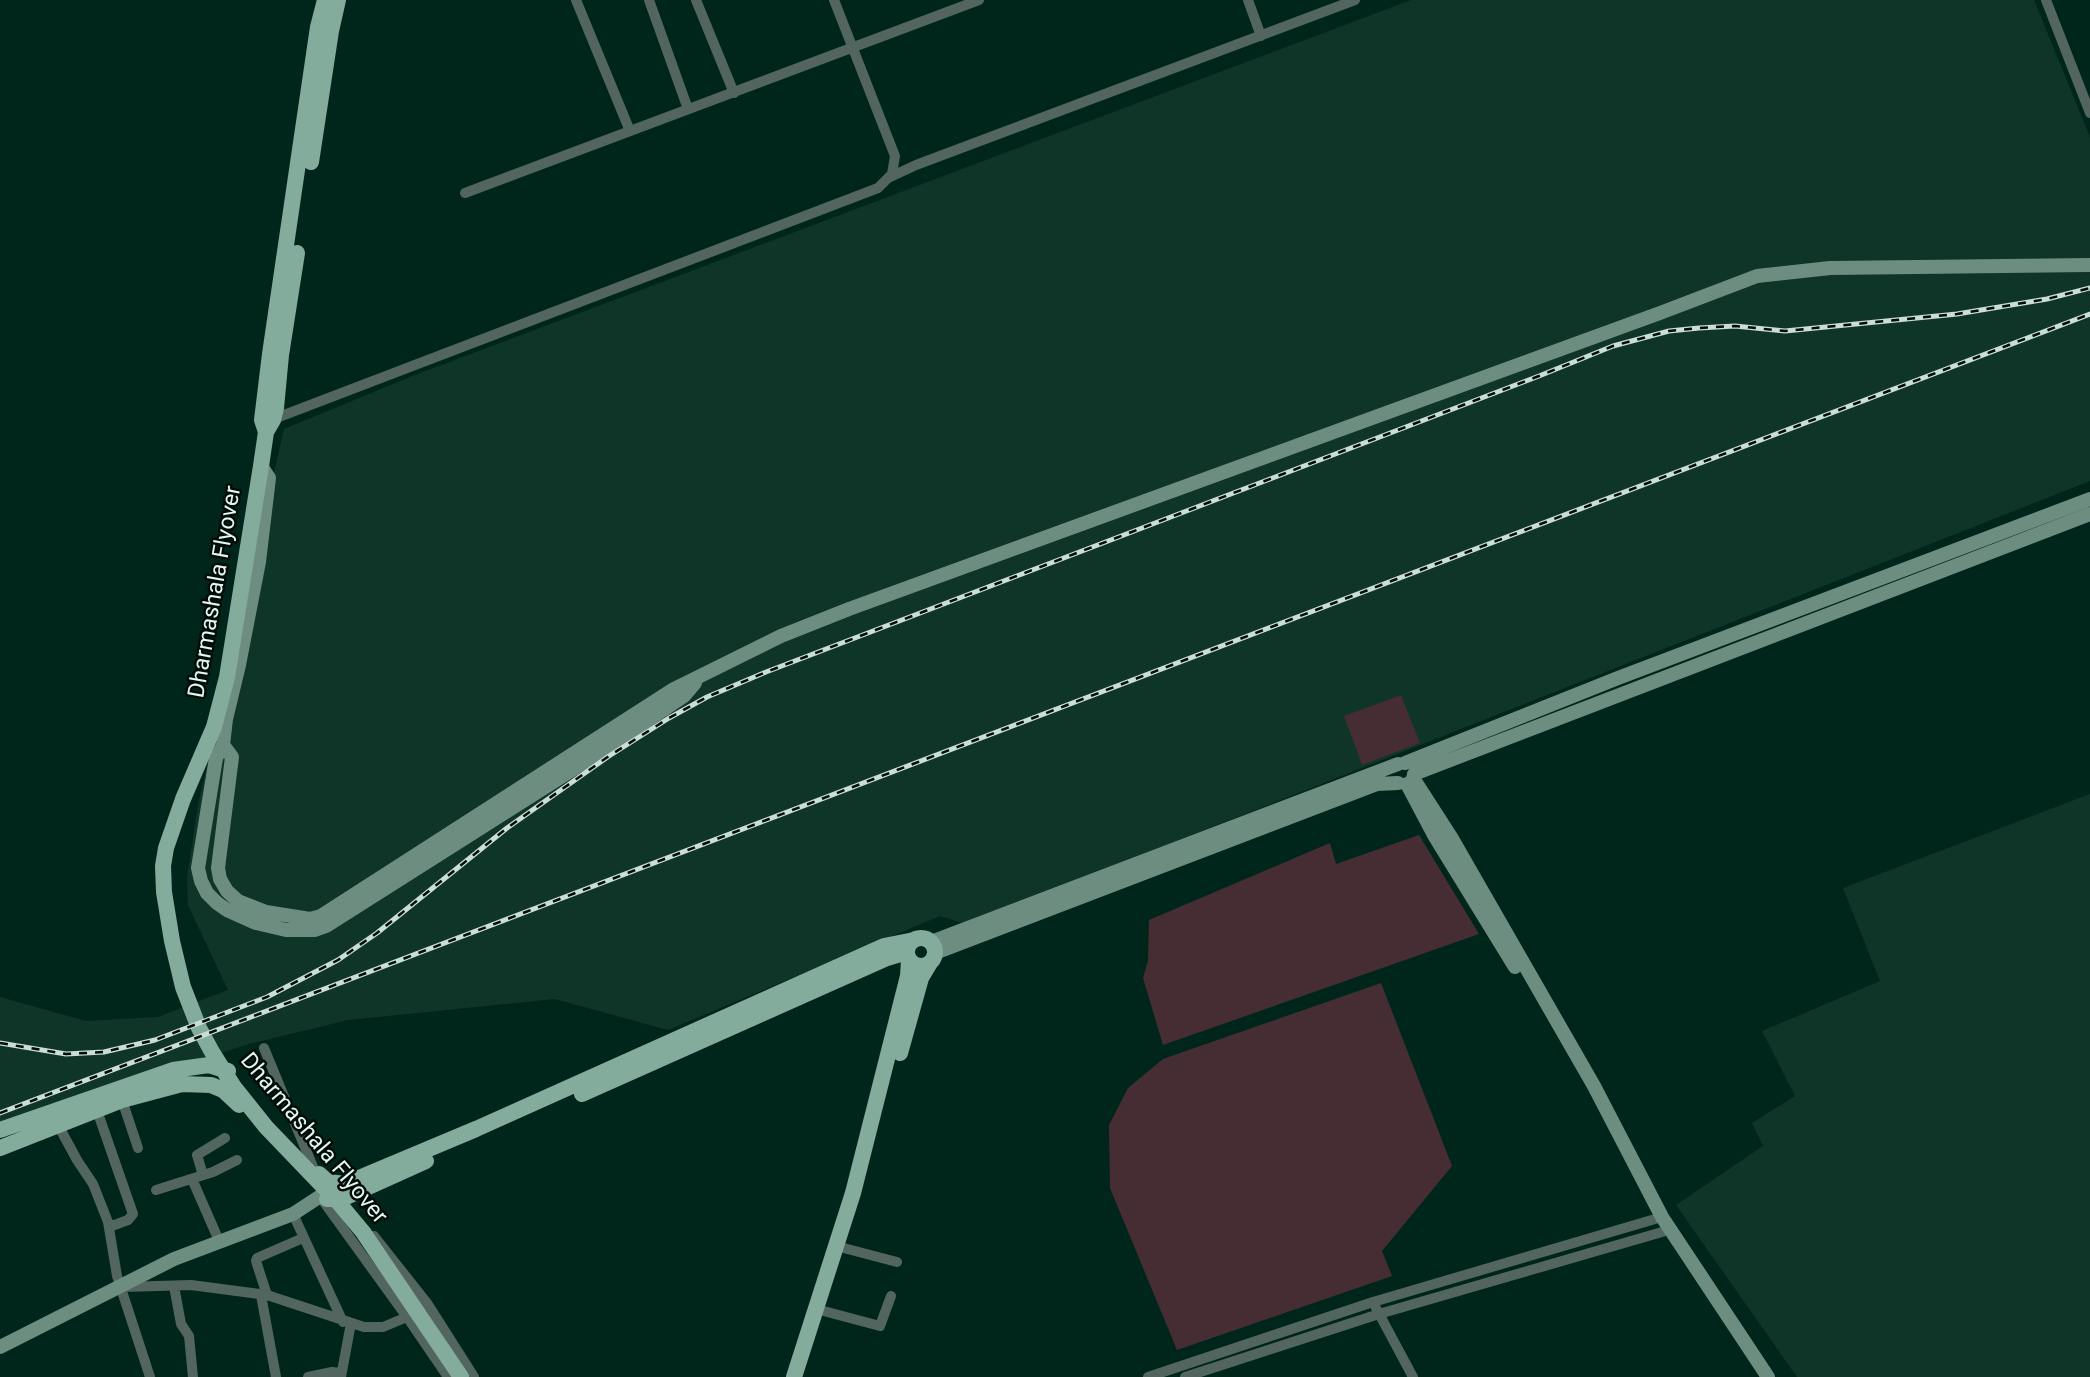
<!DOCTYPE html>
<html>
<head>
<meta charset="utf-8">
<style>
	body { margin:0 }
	canvas { display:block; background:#00261b }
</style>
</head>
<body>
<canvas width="2090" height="1377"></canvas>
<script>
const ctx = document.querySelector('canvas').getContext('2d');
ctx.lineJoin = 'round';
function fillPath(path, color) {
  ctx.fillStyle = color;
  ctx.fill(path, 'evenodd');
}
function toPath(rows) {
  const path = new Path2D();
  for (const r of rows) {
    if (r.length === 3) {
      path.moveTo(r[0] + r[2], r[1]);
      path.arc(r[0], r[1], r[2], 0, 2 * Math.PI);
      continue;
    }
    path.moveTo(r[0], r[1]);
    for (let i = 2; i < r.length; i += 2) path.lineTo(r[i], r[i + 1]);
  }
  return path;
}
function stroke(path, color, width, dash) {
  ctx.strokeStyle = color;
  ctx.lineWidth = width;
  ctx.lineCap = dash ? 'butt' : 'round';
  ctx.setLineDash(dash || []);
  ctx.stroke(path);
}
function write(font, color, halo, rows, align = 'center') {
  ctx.font = font + ' Roboto,sans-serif';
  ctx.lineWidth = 5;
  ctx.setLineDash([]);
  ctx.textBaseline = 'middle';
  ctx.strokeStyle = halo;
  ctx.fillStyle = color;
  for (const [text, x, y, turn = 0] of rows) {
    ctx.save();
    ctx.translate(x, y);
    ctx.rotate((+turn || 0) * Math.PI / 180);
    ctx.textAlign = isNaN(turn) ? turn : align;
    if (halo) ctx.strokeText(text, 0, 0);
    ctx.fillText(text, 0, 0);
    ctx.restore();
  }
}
fillPath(toPath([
	[1411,0,2034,0,2090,137,2090,481,966,924,940,916,668,1030,555,999,348,1020,249,1044,131,1082,0,1131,0,997,86,1021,158,1017,228,990,188,905,187,877,198,805,284,429,415,375],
	[2090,794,2090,1377,1797,1377,1676,1205,1763,1146,1752,1123,1795,1096,1762,1031,1880,981,1843,888]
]), '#0f3428');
fillPath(toPath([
	[1401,695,1420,743,1362,765,1344,716],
	[1419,835,1479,934,1163,1045,1143,978,1148,961,1149,920,1330,843,1336,864],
	[1381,983,1452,1166,1382,1251,1392,1276,1177,1350,1110,1188,1109,1125,1128,1088,1163,1059]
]), '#462d33');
stroke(toPath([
	[576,0,630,131],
	[649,0,688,109],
	[696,0,734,93],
	[1248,0,1261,36],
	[2046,0,2090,113],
	[888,178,916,165,1355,0],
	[465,193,979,0],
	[271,420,878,188,892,174,895,156,834,0],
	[264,1048,313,1167],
	[122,1100,138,1148],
	[100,1119,133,1214,128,1220,109,1227],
	[58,1125,77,1160,93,1184,108,1222,117,1276,150,1377],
	[203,1175,197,1155,225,1138],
	[192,1179,220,1243],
	[156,1190,213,1172,237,1160],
	[321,1198,407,1317,448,1377],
	[293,1214,343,1322],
	[374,1236,427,1303,474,1377],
	[836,1246,897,1262],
	[174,1286,181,1324,189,1336,193,1377],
	[123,1287,191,1285,267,1295,364,1327,383,1327,407,1317,427,1303],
	[261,1295,276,1377],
	[267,1295,256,1261,257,1258,303,1238],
	[1376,1308,1413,1377],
	[816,1309,880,1326,891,1296],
	[308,1377,332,1372,341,1373],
	[341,1377,351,1323],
	[1148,1377,1373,1302,1662,1217],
	[1185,1377,1379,1314,1669,1230]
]), '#52655e', 10);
stroke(toPath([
	[261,466,269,478,259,562,239,665,226,719,223,745,216,758,198,868,201,881,207,893,217,903,227,910,256,923,286,930,315,930,326,926,605,749,684,696,695,683],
	[223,745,232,757,218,868,220,879,227,891,238,901,266,912,310,919,321,916,674,689,781,636,849,609,1660,313,1757,276,1830,268,2090,265],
	[1405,763,1618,678,2090,499],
	[1414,774,2090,514],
	[1413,778,1451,837,1594,1086,1662,1217,1768,1377],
	[1407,784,1434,835,1515,967],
	[931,942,1398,764],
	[935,953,1377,784,1398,783],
	[0,1347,174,1259,293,1214,319,1197]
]), '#6e8d81', 14);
stroke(toPath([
	[325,0,318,27,270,354,262,420,266,432,261,466,227,677,214,727,183,799,166,848,163,866,164,892,172,941,183,987,199,1028,212,1052,234,1087,266,1127,338,1202,363,1232,461,1377],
	[311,162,331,31,338,0],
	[266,432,273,420,276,408,281,355,297,253],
	[921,952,14],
	[900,1053,921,978,930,963],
	[582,1094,887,958,907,952],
	[0,1130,173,1070,209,1065,228,1071],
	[0,1148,122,1100,182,1084,211,1085,223,1090,239,1105],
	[319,1174,328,1182,345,1184,476,1129,884,946,914,940],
	[327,1199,344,1198,426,1161],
	[794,1377,853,1193,908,976,909,960]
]), '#84ac9d', 16);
const rail = toPath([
	[0,1043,66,1054,104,1052,155,1040,267,997,338,960,377,933,507,828,609,756,669,718,707,697,766,672,1539,376,1613,346,1669,331,1699,328,1735,326,1785,331,1957,314,2047,299,2090,288],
	[0,1113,2090,314]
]);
stroke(rail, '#c8ded6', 5);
stroke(rail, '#010c08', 2.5, [8]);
write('23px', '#e3f7ef', '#010c08', [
	["Dharmashala Flyover",216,592,-80],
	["Dharmashala Flyover",313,1139,50]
]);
</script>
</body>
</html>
